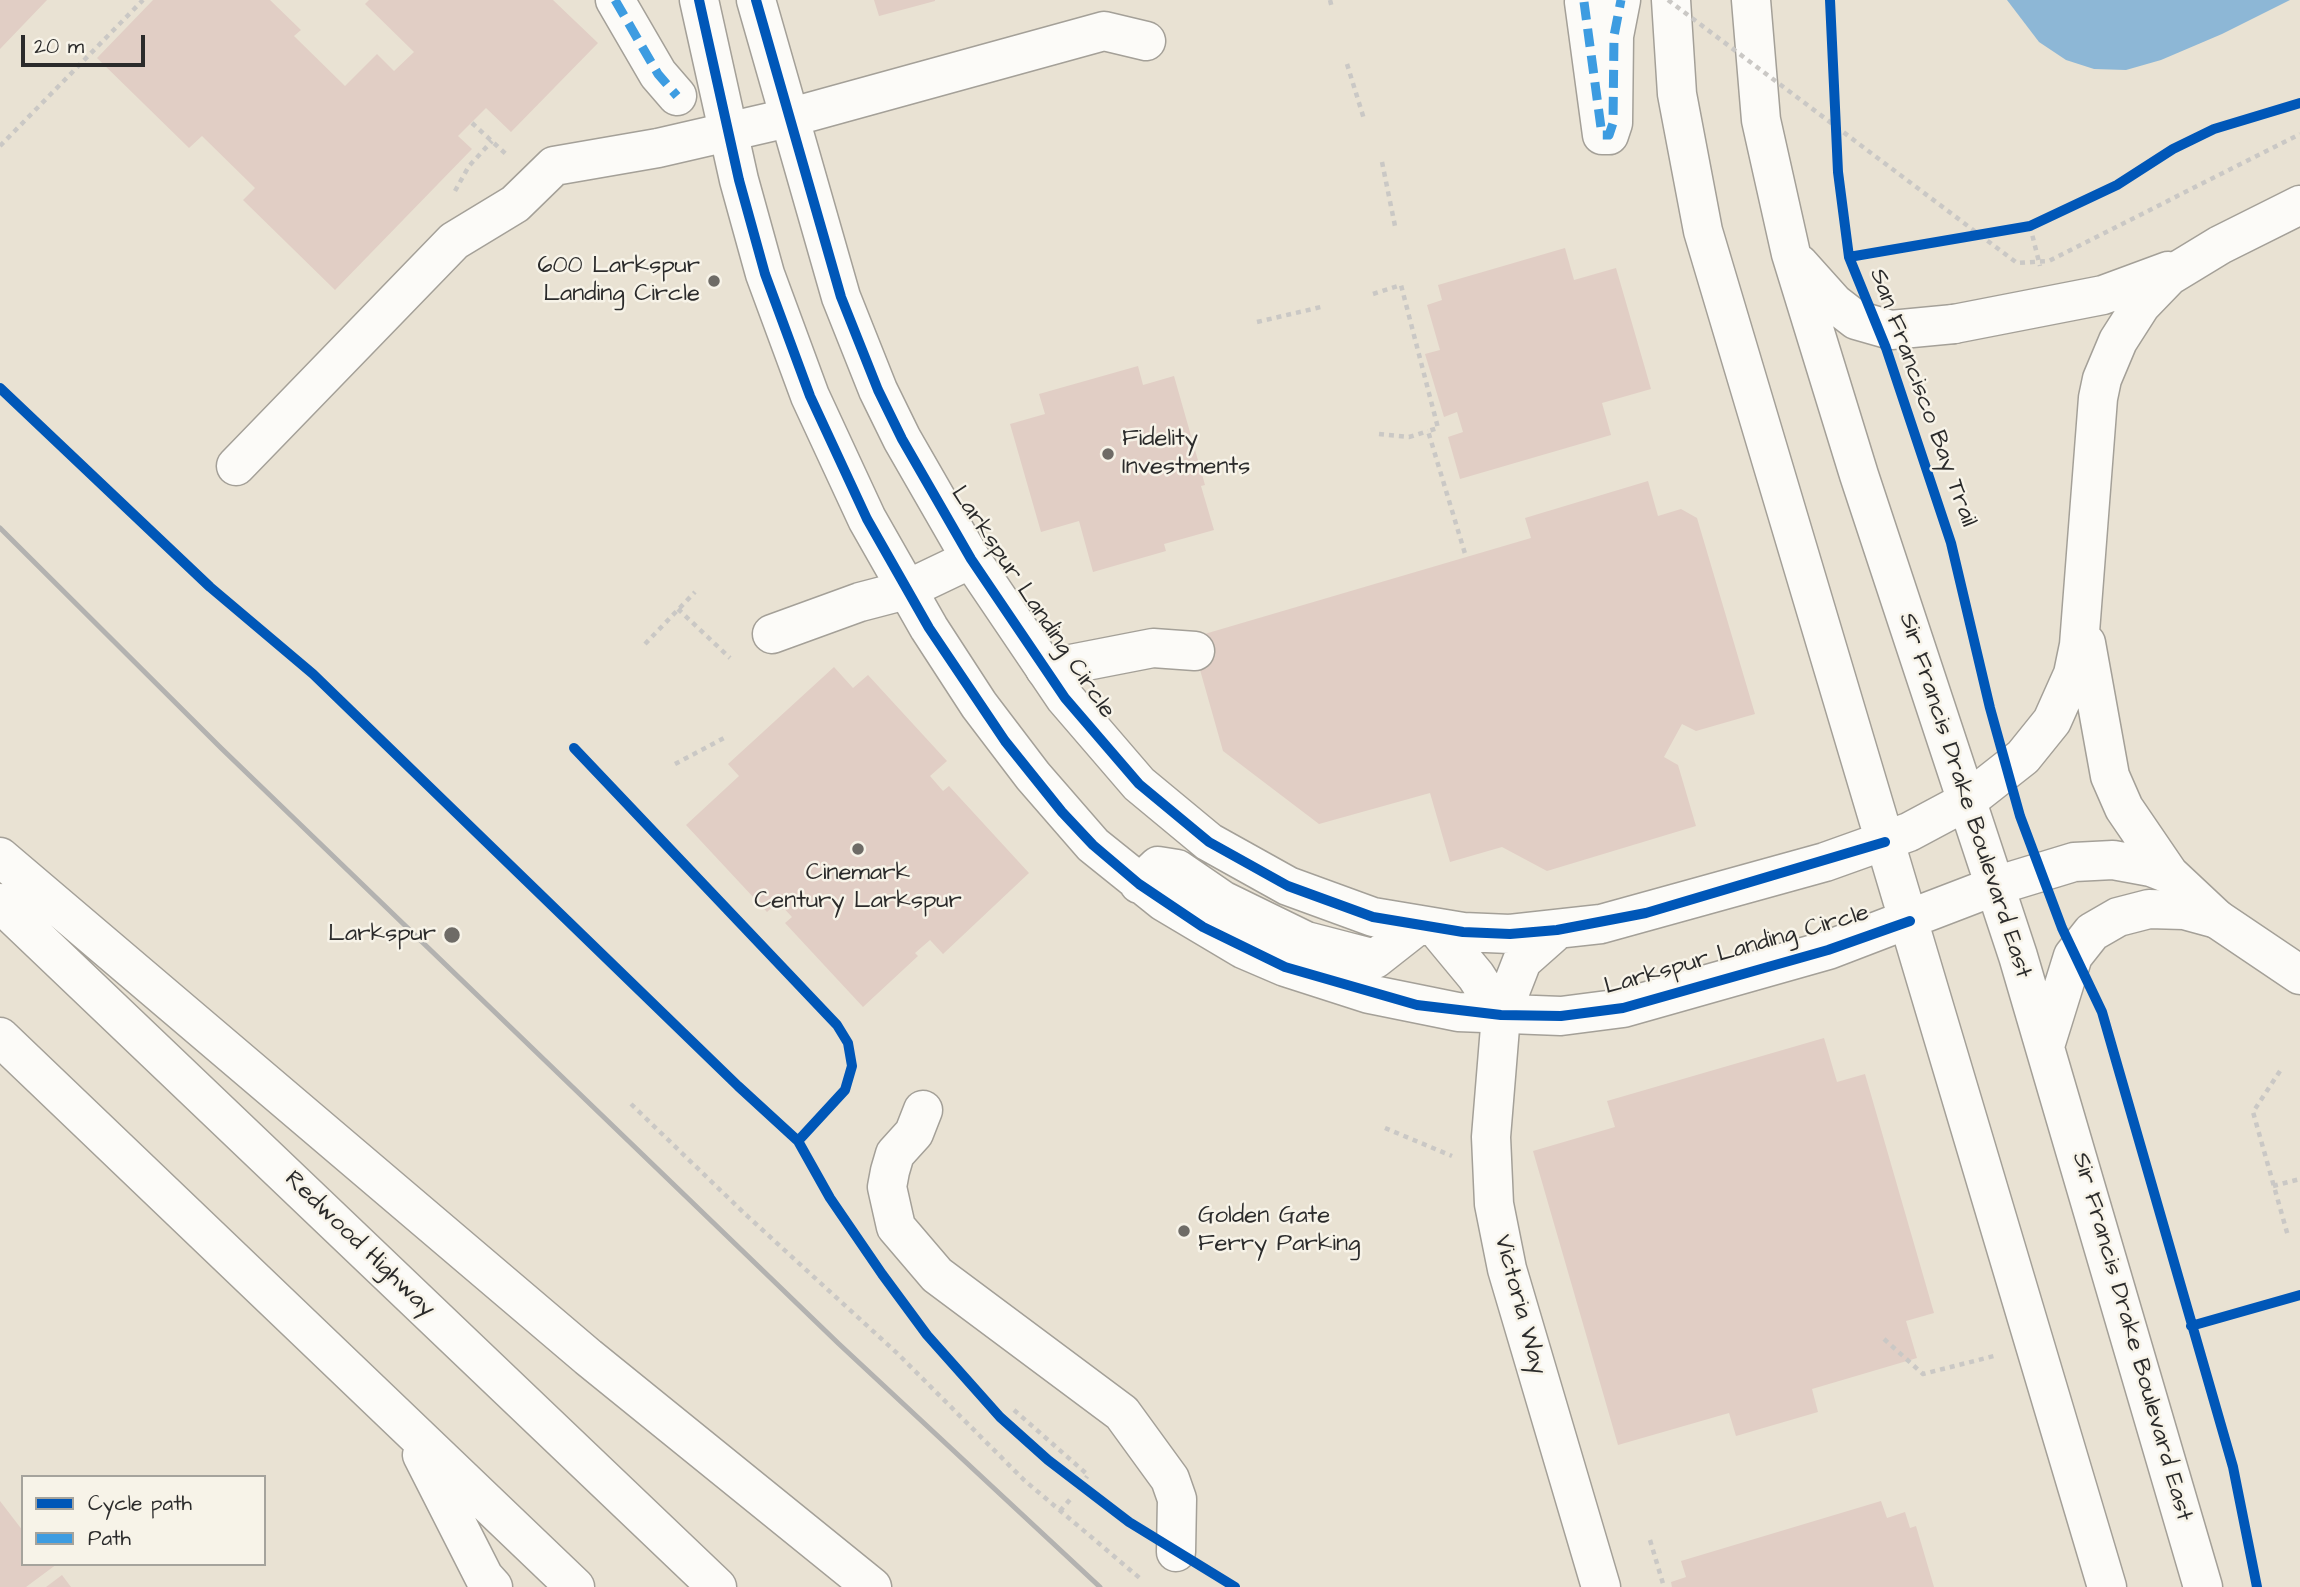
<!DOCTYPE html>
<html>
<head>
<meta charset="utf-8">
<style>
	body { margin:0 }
	#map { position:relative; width:2300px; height:1587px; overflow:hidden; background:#e9e2d3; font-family:"Architects Daughter",sans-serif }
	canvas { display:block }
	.legend { position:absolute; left:21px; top:1475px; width:245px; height:91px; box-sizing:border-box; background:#f7f3e8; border:2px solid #a5a39c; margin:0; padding:9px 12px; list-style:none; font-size:21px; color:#2b2b2b }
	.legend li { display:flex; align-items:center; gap:14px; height:35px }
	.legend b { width:35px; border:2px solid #a5a39c }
	.scale { position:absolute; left:21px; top:35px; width:124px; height:32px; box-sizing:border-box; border:4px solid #2b2b2b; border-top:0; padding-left:9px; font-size:21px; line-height:24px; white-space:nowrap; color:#2b2b2b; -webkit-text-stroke:5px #f7f3e8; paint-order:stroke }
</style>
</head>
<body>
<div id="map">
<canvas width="2300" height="1587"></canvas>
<ul class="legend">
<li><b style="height:9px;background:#0057b8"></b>Cycle path</li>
<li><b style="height:9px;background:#3d9ce1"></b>Path</li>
</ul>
<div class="scale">20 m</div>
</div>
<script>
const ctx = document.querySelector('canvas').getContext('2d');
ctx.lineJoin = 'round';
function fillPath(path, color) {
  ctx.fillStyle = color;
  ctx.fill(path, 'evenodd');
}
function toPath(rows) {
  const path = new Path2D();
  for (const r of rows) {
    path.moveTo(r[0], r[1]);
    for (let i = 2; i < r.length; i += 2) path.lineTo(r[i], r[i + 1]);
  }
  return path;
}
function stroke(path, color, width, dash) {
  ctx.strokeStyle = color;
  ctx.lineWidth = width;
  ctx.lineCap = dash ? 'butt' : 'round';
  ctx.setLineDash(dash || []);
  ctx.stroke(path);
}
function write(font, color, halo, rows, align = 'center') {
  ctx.font = font + ' "Architects Daughter",sans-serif';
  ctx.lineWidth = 5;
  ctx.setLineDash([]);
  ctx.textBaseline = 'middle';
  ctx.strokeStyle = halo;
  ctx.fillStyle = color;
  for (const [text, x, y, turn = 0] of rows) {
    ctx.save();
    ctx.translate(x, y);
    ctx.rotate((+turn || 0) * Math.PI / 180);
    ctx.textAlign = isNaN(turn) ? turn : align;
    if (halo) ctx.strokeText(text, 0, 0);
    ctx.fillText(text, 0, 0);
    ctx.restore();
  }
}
fillPath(toPath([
	[2007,0,2290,0,2222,34,2161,60,2126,70,2094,69,2066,60,2039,42]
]), '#8db7d6');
fillPath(toPath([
	[0,0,47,0,0,49],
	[153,0,270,0,301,30,294,36,345,86,377,54,394,71,414,52,365,4,369,0,553,0,598,43,511,132,486,108,458,136,472,149,335,290,243,200,255,188,202,136,189,148,97,58],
	[874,0,935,0,935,1,879,16],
	[1565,248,1574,280,1616,268,1651,389,1602,403,1611,435,1460,479,1448,437,1463,432,1457,412,1444,417,1425,354,1440,350,1427,305,1442,300,1438,285],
	[1138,366,1143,385,1174,376,1205,485,1201,486,1214,530,1164,544,1166,551,1093,572,1079,521,1041,532,1010,424,1045,414,1039,394],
	[1648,481,1658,516,1681,509,1697,518,1755,714,1696,731,1682,724,1664,757,1678,765,1696,826,1547,871,1502,847,1450,862,1430,793,1319,824,1223,751,1191,638,1531,538,1525,518],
	[834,667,853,688,868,675,947,761,930,776,943,791,949,786,1029,873,943,954,930,940,915,953,918,956,863,1007,785,923,792,917,778,902,767,912,686,825,739,776,728,764],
	[1824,1038,1837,1082,1865,1074,1934,1313,1906,1321,1917,1358,1812,1389,1818,1412,1736,1436,1729,1413,1618,1445,1533,1151,1615,1127,1607,1101],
	[0,1501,23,1531,23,1564,57,1564,26,1587,0,1587],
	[1881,1501,1887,1518,1905,1512,1910,1528,1916,1526,1934,1587,1672,1587,1671,1582,1686,1577,1681,1561],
	[62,1575,71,1587,46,1587]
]), '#e1cec5');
const minor = toPath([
	[615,0,658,74,677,96],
	[1584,2,1602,135,1609,135,1613,123,1614,36,1621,0],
	[1954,324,2103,295,2168,271],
	[236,466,454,241,515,204,554,166,658,148,788,118,1104,31,1146,41],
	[772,634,860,602,906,590],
	[2086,643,2110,776,2124,808,2169,874],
	[1045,669,1153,648,1195,651],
	[1967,801,2023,757,2052,721,2073,674,2079,645,2098,398,2102,379,2118,341,2141,305,2169,276,2220,245,2300,205],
	[1995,886,2074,862,2113,860,2151,867,2169,874,2217,919,2300,975],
	[1501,1015,1491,1137,1494,1204,1507,1269,1601,1587],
	[923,1110,914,1133,895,1154,890,1171,887,1187,896,1227,937,1275,1122,1413,1170,1479,1177,1499,1176,1552]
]);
const major = toPath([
	[699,0,739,180,765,274,810,396,867,519,929,628,979,705,1033,776,1093,845,1164,902,1243,949,1285,967,1369,994,1458,1012,1561,1016,1623,1008,1828,950,1995,886],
	[756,0,841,297,878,390,902,439,971,559,1065,698,1139,784,1209,842,1288,886,1373,917,1463,932,1510,934,1601,924,1825,862,1909,832,1967,801],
	[1671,0,1677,94,1703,231,2107,1587],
	[1751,0,1761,120,1791,254,1859,475,2018,956,2203,1587],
	[1799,264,1834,303,1856,320,1891,330,1954,324],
	[906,590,971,559],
	[1139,884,1158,866,1177,869,1222,900,1306,941,1375,959,1417,926],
	[1437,929,1476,976,1501,1015],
	[1501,1015,1522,961,1557,930],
	[2045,1046,2073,956,2092,932,2118,917,2149,909,2184,910,2217,919]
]);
const highway = toPath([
	[0,857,588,1357,872,1587],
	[0,903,717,1587],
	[0,1037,575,1587],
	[422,1455,484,1577,493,1587]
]);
stroke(minor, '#a4a098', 41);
stroke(major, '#a4a098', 41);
stroke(highway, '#a4a098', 41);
stroke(toPath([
	[1330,0,1332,8],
	[1347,64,1364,119],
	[472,123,508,156],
	[0,146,143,0],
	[1382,162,1395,226],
	[455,191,469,166,492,141],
	[2030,226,2040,266],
	[1373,294,1401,285,1438,428,1428,431,1466,557],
	[1257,322,1321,307],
	[1379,434,1409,437,1428,431],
	[678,609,730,658],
	[645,644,695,592],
	[675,764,726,737],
	[2280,1071,2253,1112,2288,1236],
	[631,1104,744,1213,898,1354,1024,1480,1142,1580],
	[1385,1128,1452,1156],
	[2273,1186,2300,1179],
	[1884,1339,1923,1374,1998,1355],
	[1014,1410,1088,1475,1086,1478],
	[1060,1511,1073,1496],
	[1650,1540,1664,1587]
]), '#cac8c5', 4.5, [5, 5]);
stroke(minor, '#fcfbf8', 38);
stroke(major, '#fcfbf8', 38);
stroke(highway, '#fcfbf8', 38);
stroke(toPath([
	[0,528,221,748,839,1344,1100,1587]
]), '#b3b2b0', 5);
stroke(toPath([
	[1668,0,2017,263,2049,261,2300,134]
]), '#cac8c5', 4.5, [5, 5]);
stroke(toPath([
	[615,0,658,74,677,96],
	[1584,2,1602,135,1609,135,1613,123,1614,36,1621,0]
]), '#3d9ce1', 9, [18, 9]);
stroke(toPath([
	[699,0,739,180,765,274,810,396,867,519,929,628,1005,741,1062,812,1093,845,1139,884,1203,927,1285,967,1417,1005,1501,1015,1561,1016,1623,1008,1828,950,1910,921],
	[756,0,841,297,878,390,902,439,971,559,1065,698,1139,784,1209,842,1288,886,1373,917,1463,932,1510,934,1557,930,1646,913,1885,842],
	[1830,0,1838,172,1849,257,1886,348,1951,543,1990,708,2020,816,2062,928,2102,1012,2233,1467,2257,1587],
	[1849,257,2030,226,2117,185,2173,149,2214,129,2300,103],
	[0,388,210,587,313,674,738,1086,798,1141,830,1198,882,1274,927,1335,1000,1417,1048,1460,1129,1522,1235,1587],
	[574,748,837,1025,848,1043,852,1066,845,1090,798,1141],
	[2191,1326,2300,1295]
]), '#0057b8', 10);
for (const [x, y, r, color] of [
	[714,281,7,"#6e6b66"],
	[1108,454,7,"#6e6b66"],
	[858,849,7,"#6e6b66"],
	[452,935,9,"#6e6b66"],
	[1184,1231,7,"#6e6b66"]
]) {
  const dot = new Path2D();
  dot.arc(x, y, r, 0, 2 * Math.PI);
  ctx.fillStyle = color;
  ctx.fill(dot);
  stroke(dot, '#f7f3e8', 2.5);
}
write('24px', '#2b2b2b', '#f7f3e8', [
	["600 Larkspur",700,267],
	["Landing Circle",700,295],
	["Fidelity",1122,440,"left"],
	["Investments",1122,468,"left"],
	["Cinemark",858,874,"center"],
	["Century Larkspur",858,902,"center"],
	["Larkspur",436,935],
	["Golden Gate",1198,1217,"left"],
	["Ferry Parking",1198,1245,"left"]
], 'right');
write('24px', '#2b2b2b', '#f7f3e8', [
	["San Francisco Bay Trail",1922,398,70],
	["Larkspur Landing Circle",1032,603,56],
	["Sir Francis Drake Boulevard East",1964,796,72],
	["Larkspur Landing Circle",1737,951,-16],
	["Redwood Highway",359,1245,44],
	["Victoria Way",1519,1305,75],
	["Sir Francis Drake Boulevard East",2131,1337,74]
]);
</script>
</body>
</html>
